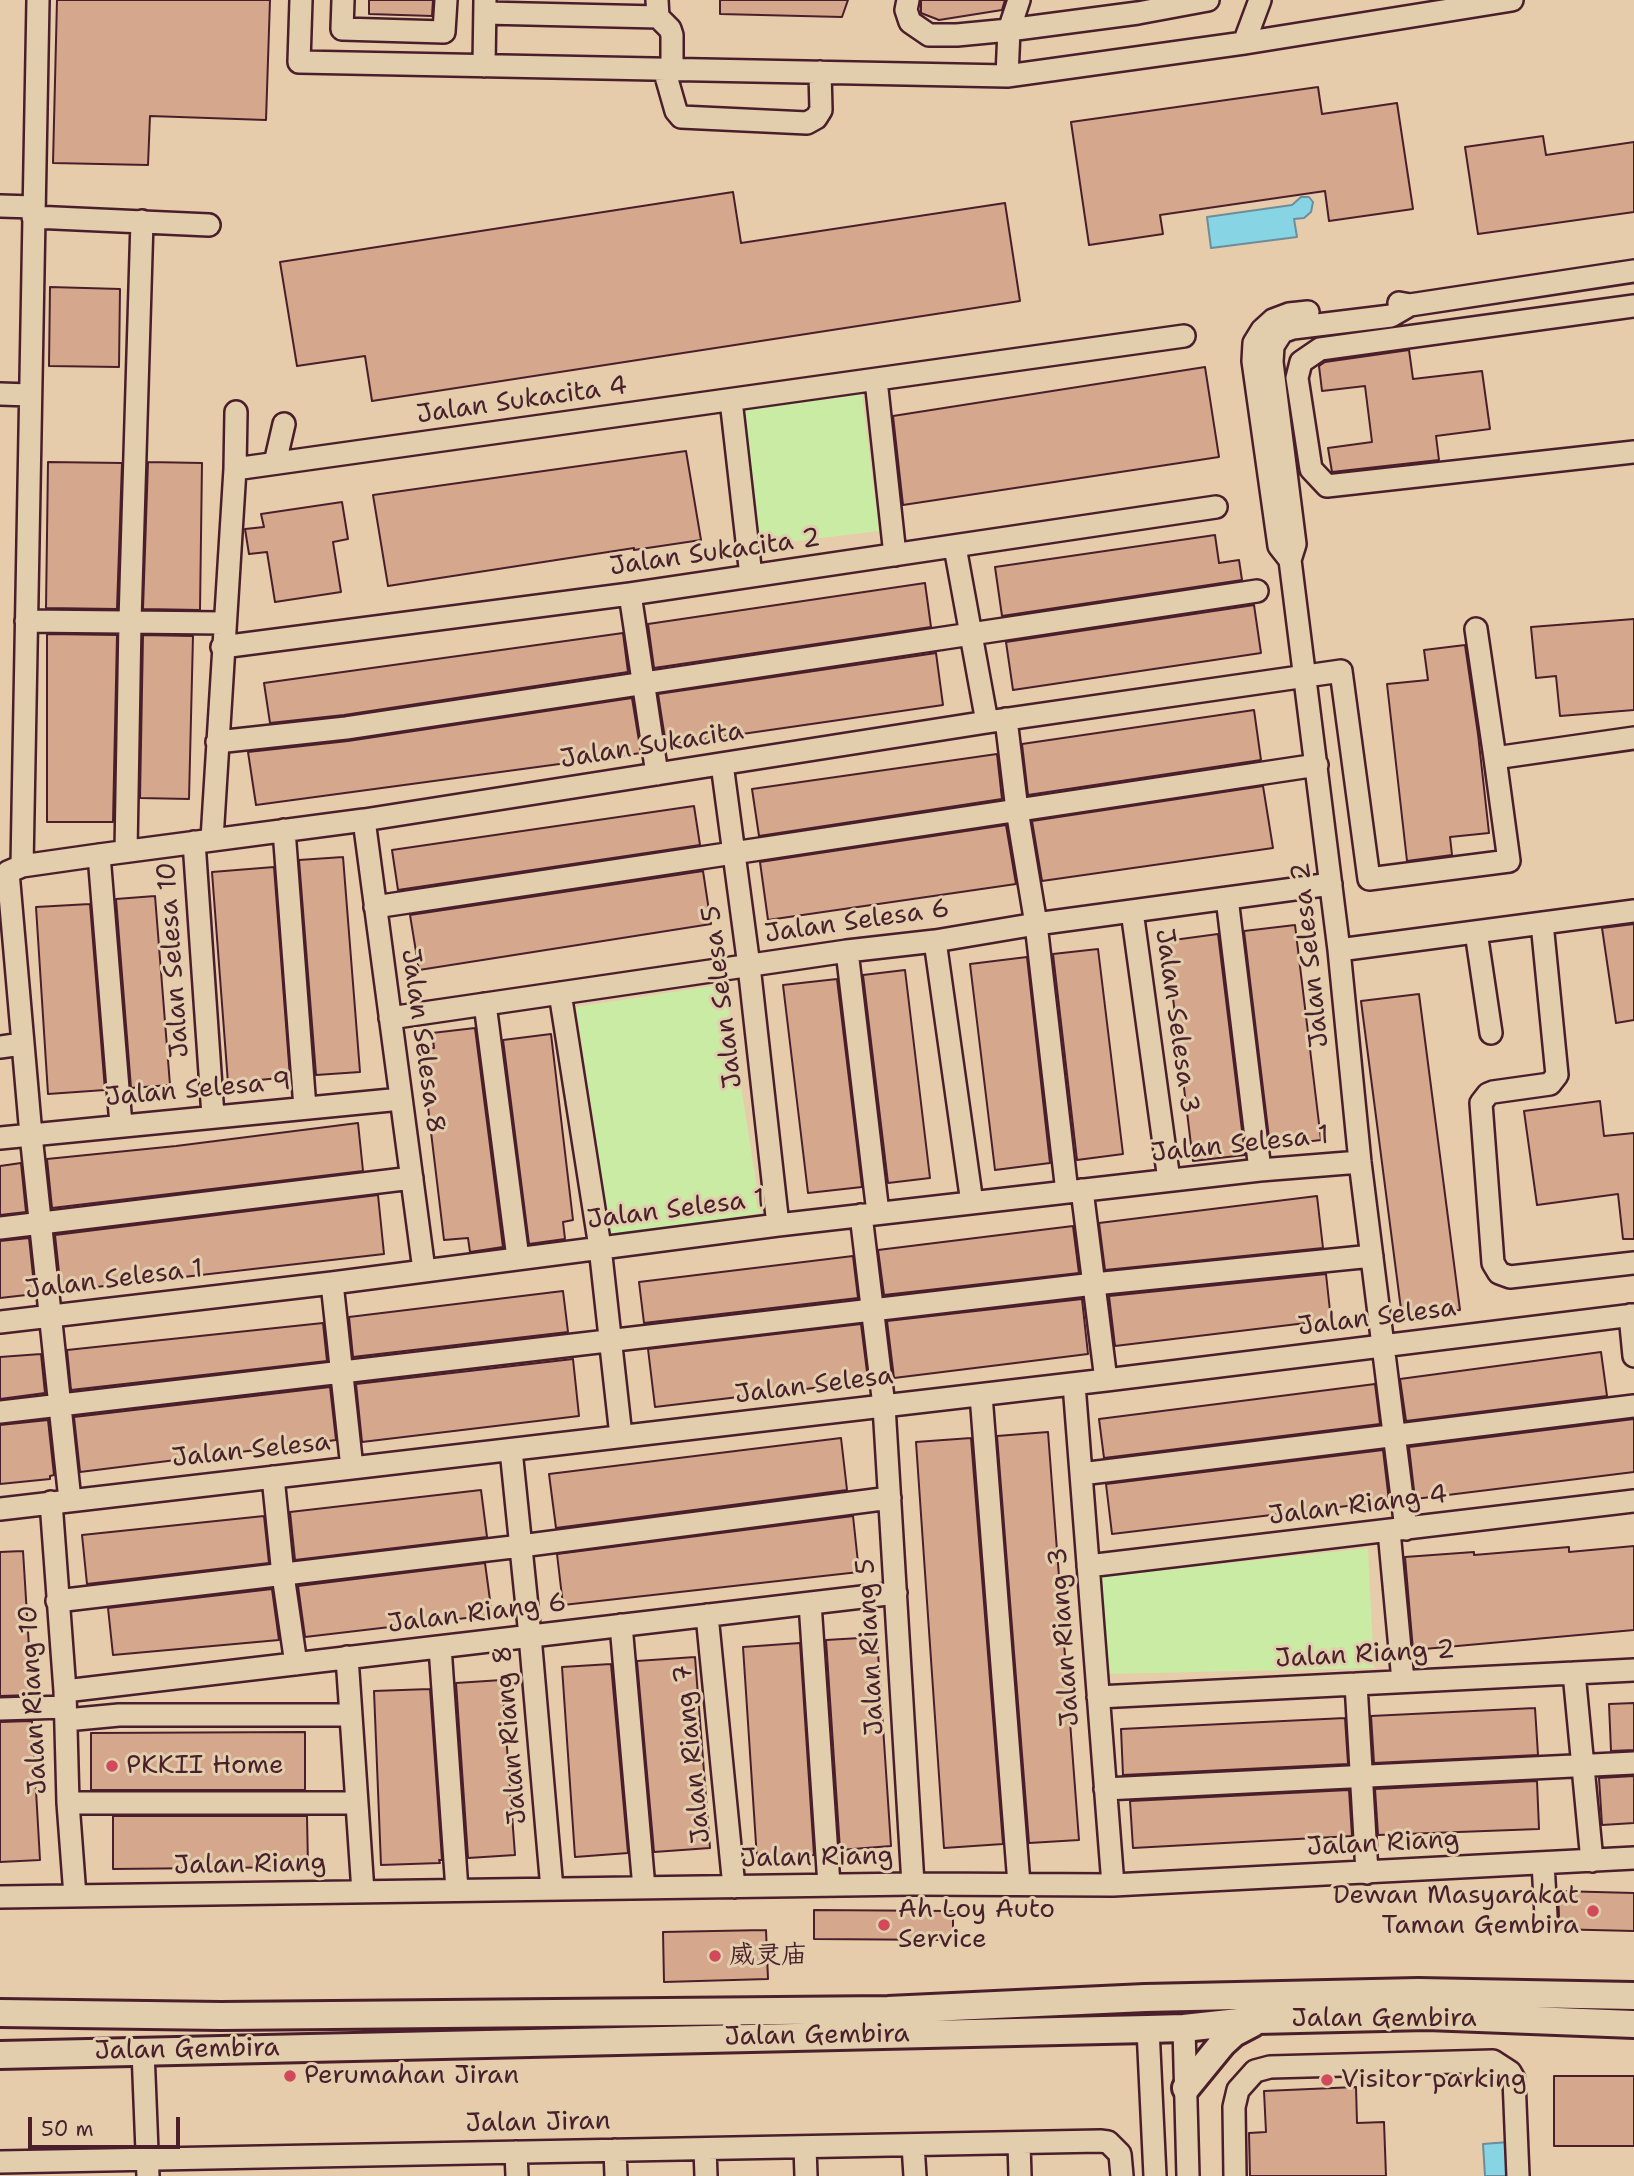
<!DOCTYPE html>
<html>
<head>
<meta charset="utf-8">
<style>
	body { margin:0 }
	#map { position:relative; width:1634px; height:2176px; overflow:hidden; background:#e6ccab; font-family:"Shantell Sans",sans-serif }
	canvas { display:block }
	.scale { position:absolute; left:28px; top:2117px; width:152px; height:32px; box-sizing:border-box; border:4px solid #4a1f2b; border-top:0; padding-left:9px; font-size:21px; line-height:24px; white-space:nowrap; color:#4a1f2b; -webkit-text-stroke:5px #e2cead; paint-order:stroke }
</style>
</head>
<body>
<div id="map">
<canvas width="1634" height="2176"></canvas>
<div class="scale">50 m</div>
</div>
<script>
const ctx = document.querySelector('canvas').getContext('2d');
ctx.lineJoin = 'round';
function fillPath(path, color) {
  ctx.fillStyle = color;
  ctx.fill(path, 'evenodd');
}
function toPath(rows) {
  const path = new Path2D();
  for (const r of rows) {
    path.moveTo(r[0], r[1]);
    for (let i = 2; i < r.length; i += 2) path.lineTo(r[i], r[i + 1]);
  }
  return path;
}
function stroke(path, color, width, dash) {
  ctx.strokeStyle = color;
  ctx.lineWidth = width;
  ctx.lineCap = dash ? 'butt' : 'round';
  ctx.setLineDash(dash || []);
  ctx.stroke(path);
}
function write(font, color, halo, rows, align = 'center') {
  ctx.font = font + ' "Shantell Sans","LXGW WenKai TC",sans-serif';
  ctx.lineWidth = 6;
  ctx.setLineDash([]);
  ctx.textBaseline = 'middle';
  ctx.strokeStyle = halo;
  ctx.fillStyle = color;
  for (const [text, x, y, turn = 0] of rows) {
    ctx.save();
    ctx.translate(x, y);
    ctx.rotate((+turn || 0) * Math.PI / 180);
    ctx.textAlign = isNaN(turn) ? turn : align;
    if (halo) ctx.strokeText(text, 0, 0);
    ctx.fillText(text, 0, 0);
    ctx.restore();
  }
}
fillPath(toPath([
	[862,394,879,531,756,546,739,410],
	[725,984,761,1213,611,1236,576,1007],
	[1368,1548,1374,1668,1105,1674,1101,1577]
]), '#c9eba4');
const water = toPath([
	[1301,197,1309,197,1313,202,1311,212,1304,218,1294,219,1297,237,1211,248,1207,217,1292,205,1301,197],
	[1509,2142,1511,2176,1485,2176,1483,2144,1509,2142]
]);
fillPath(water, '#87d5e4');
stroke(water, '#6f8c9a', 2);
const building = toPath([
	[57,0,270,0,266,120,150,116,148,165,53,163,57,0],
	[369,0,433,0,432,16,369,14,369,0],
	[720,0,848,0,842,17,720,14,720,0],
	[921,0,1005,0,1002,10,939,20,921,13,921,0],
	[1318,87,1322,114,1397,103,1413,209,1329,221,1325,191,1160,215,1163,234,1089,245,1071,122,1318,87],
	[1543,136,1546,155,1634,142,1634,212,1478,234,1465,147,1543,136],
	[733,192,741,243,1005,203,1020,301,372,401,365,356,297,366,280,262,733,192],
	[50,287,120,289,119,367,49,366,50,287],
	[1409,350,1413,379,1482,371,1490,429,1436,436,1439,460,1332,472,1328,448,1372,442,1365,386,1322,391,1319,366,1325,362,1409,350],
	[1205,367,1219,457,903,505,893,416,1205,367],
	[686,451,701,540,634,550,634,548,388,586,373,495,686,451],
	[48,462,122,463,117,609,46,608,48,462],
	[148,462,202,463,200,610,143,609,148,462],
	[342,502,348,539,333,542,341,592,275,602,267,552,249,554,245,529,264,527,261,514,342,502],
	[1215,535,1219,563,1239,560,1242,580,1002,616,995,567,1215,535],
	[925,583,931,627,654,668,648,624,925,583],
	[1254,605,1261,653,1013,690,1006,642,1254,605],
	[1634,619,1634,710,1560,716,1556,676,1536,678,1531,627,1634,619],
	[623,633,628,672,344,715,270,723,264,683,623,633],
	[47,634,117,635,113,822,47,822,47,634],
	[143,635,193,636,189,799,140,798,143,635],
	[1465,645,1478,734,1489,833,1450,837,1452,855,1407,861,1387,684,1428,680,1424,650,1465,645],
	[936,653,943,705,666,745,658,694,936,653],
	[632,698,641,753,256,805,248,752,348,741,632,698],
	[1254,710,1261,760,1028,795,1022,744,1254,710],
	[997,754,1002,799,759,836,752,789,997,754],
	[1263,786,1273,848,1042,881,1032,821,1263,786],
	[694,806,700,845,398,890,392,850,694,806],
	[1006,825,1016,884,768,920,760,862,1006,825],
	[343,857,360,1072,316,1075,299,860,343,857],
	[274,867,290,1077,228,1083,212,872,274,867],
	[703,871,711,924,419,970,410,915,703,871],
	[155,896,170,1085,131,1088,116,899,155,896],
	[90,904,105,1090,48,1094,36,907,90,904],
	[1634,924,1634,1020,1616,1023,1602,928,1634,924],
	[1295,925,1321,1140,1270,1146,1244,931,1295,925],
	[1218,934,1245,1155,1193,1161,1166,941,1218,934],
	[1098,949,1123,1154,1077,1160,1053,954,1098,949],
	[1027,957,1050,1163,995,1170,970,964,1027,957],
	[905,970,930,1178,888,1183,863,975,905,970],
	[837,979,862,1187,808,1193,783,985,837,979],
	[1419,994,1460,1310,1402,1317,1361,1001,1419,994],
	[475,1028,503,1247,470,1252,468,1238,444,1240,421,1049,434,1048,432,1033,475,1028],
	[551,1034,573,1220,563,1222,565,1239,529,1244,503,1040,551,1034],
	[1600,1101,1604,1136,1634,1133,1634,1239,1623,1239,1618,1194,1537,1205,1524,1111,1600,1101],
	[358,1123,363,1171,52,1208,47,1159,176,1146,358,1123],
	[21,1163,26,1212,0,1215,0,1166,21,1163],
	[378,1195,384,1254,61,1291,55,1235,378,1195],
	[1317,1196,1323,1248,1105,1270,1099,1223,1317,1196],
	[1073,1226,1079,1273,884,1295,878,1250,1073,1226],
	[29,1238,35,1294,0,1298,0,1241,29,1238],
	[853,1256,858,1298,644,1323,639,1282,853,1256],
	[1326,1274,1331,1320,1115,1346,1109,1296,1326,1274],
	[563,1291,568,1332,353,1357,349,1317,563,1291],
	[1082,1299,1088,1354,894,1378,887,1321,1082,1299],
	[323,1323,327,1361,71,1390,67,1350,323,1323],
	[861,1324,868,1380,864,1382,655,1407,648,1349,861,1324],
	[1601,1352,1607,1396,1406,1421,1400,1379,1601,1352],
	[41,1354,45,1393,0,1399,0,1357,41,1354],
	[573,1359,579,1416,362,1442,356,1384,573,1359],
	[1375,1384,1380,1424,1104,1458,1099,1419,1375,1384],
	[330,1387,336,1440,80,1472,74,1417,330,1387],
	[1634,1419,1634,1472,1415,1499,1409,1447,1634,1419],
	[48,1420,54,1475,50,1476,50,1479,0,1484,0,1425,48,1420],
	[1048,1432,1079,1840,1029,1843,997,1436,1048,1432],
	[841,1438,847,1490,556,1528,549,1474,841,1438],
	[971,1438,1003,1844,944,1848,916,1442,971,1438],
	[1383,1450,1389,1501,1112,1534,1106,1484,1383,1450],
	[481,1490,487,1537,295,1560,290,1512,481,1490],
	[264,1516,269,1563,87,1584,82,1535,264,1516],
	[853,1516,859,1572,563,1605,557,1554,853,1516],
	[1634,1546,1634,1630,1413,1650,1405,1557,1474,1552,1474,1555,1569,1547,1569,1552,1634,1546],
	[23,1551,32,1695,0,1696,0,1552,23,1551],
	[485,1563,492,1615,305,1637,298,1586,485,1563],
	[272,1589,279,1640,113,1655,108,1608,272,1589],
	[877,1637,891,1846,840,1850,826,1640,877,1637],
	[800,1643,814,1855,757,1859,743,1647,800,1643],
	[695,1657,710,1848,654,1852,637,1661,695,1657],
	[611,1664,628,1853,575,1857,562,1667,611,1664],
	[502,1680,515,1855,468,1858,456,1683,502,1680],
	[430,1689,442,1860,439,1860,440,1863,381,1865,374,1691,430,1689],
	[1634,1703,1634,1750,1611,1751,1609,1704,1634,1703],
	[1535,1708,1538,1755,1374,1763,1371,1716,1535,1708],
	[1345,1718,1348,1764,1123,1775,1121,1729,1345,1718],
	[32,1721,40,1860,0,1862,0,1722,32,1721],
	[305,1732,305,1790,91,1790,91,1733,305,1732],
	[1634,1776,1634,1823,1602,1825,1599,1778,1634,1776],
	[1537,1781,1539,1829,1378,1835,1375,1789,1537,1781],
	[1349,1790,1352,1836,1133,1848,1130,1801,1349,1790],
	[113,1816,307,1816,308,1867,113,1869,113,1816],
	[1558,1891,1634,1893,1634,1931,1551,1929,1557,1922,1559,1916,1558,1891],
	[814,1910,953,1911,953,1940,814,1939,814,1910],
	[766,1930,768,1979,664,1982,663,1932,766,1930],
	[1554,2076,1634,2076,1634,2146,1554,2146,1554,2076],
	[1356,2087,1357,2123,1384,2122,1386,2176,1250,2176,1249,2133,1266,2132,1264,2091,1356,2087]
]);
fillPath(building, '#d5a88d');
stroke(building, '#4a1f2b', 2);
const minor = toPath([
	[301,0,299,62,1007,76,1244,43,1512,0],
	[343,0,342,29,444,32,446,0],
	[657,0,658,17,670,29,672,35,672,69],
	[908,0,906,10,910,22,929,35,957,35,1009,30,1138,13,1208,0],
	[485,13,658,17],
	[1244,43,1260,0],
	[484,66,485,1],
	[664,69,676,111,681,117,807,123,816,118,821,110,820,72],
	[1007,76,1009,30,1019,0],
	[0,206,34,207],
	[33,217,209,225],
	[1399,303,1410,305,1634,271],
	[1634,306,1320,349,1301,362,1297,378,1311,469,1327,486,1634,452],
	[876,380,895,555],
	[0,394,30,395],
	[731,400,751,576],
	[275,463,284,424],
	[235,469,1184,336],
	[955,547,987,722],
	[1290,560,1279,546,1253,361,1254,343,1262,330,1273,320,1289,314,1308,312],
	[630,594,657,774],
	[26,621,224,623],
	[1476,629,1495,758],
	[222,647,630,594,1216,507],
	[1006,719,1017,810,1036,924,1067,1192],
	[217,742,346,728,1257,591],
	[722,764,749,966,778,1225],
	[364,820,424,1270],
	[284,830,305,1108],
	[212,839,235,469,236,412],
	[194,842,213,1116],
	[126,851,130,621,142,221],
	[99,855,121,1125],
	[22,866,38,0],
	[1227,898,1260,1170],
	[375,907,1317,765],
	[1132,911,1169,1180],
	[1542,923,1557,1075,1550,1084,1493,1092,1488,1094,1481,1103,1493,1263,1499,1273,1510,1277,1634,1263],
	[1476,932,1491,1033],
	[935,941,972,1203],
	[1339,950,1634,911],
	[847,951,878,1213],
	[560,993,600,1247,621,1436],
	[485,1004,518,1258],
	[390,1018,847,951,935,941,1036,924,1331,884],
	[0,1047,22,1044],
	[0,1138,401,1099],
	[1082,1190,1106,1380],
	[861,1215,884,1406,913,1884],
	[0,1228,412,1178],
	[332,1283,352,1468],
	[1630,1315,1634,1356],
	[0,1322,332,1283,778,1225,1260,1170,1360,1162],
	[1074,1384,1113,1885],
	[981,1395,1019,1884],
	[0,1412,1094,1284,1372,1256],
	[511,1450,530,1636,552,1889],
	[1081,1474,1634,1406],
	[273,1477,283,1575,296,1664],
	[70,1500,31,1135,8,872,22,866,99,855,364,820,987,722,1341,671,1369,879,1509,861,1495,758,1634,738],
	[51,1502,65,1691,68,1803,75,1896],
	[0,1509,1106,1380,1634,1315],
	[1406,1529,1360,1162,1339,950,1290,560,1295,544,1272,362,1273,346,1282,332,1293,328,1391,316,1410,305],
	[1389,1531,1403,1681],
	[1088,1566,1634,1501],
	[57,1601,521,1546,890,1498],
	[810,1603,829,1885],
	[707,1615,734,1887],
	[621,1625,644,1888],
	[440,1647,457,1890],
	[347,1657,363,1892],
	[1574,1673,1592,1861],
	[1356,1684,1367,1873],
	[65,1691,896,1593],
	[1098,1697,1634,1670],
	[0,1709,65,1707],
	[66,1720,119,1715,351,1715],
	[1105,1789,1634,1763],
	[68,1803,357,1803],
	[1543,1863,1546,1916],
	[0,1897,913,1884,1113,1885,1634,1858],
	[1184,2028,1188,2176],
	[1148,2029,1155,2176],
	[143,2051,148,2176],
	[1019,2143,1020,2176],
	[913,2145,915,2176],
	[805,2147,806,2176],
	[705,2149,706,2176],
	[615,2150,616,2176],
	[516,2152,517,2176],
	[0,2162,1100,2141,1108,2142,1120,2154,1122,2176],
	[1235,2176,1234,2107,1238,2090,1255,2071,1270,2067,1493,2061,1510,2072,1514,2079,1518,2176]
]);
const major = toPath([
	[0,2013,221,2016,888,2010,1145,1998,1418,1992,1634,1996],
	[0,2055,1148,2029,1184,2028,1257,2020,1427,2016,1634,2024],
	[1186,2088,1222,2044,1234,2033,1253,2023]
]);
stroke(minor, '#4a1f2b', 26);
stroke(major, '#4a1f2b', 32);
stroke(minor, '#e2cead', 21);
stroke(major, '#e2cead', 26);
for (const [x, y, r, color] of [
	[112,1766,7,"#d1495b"],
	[1593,1911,7,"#d1495b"],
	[884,1925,7,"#d1495b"],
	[715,1956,7,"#d1495b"],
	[290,2076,7,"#d1495b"],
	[1327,2080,7,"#d1495b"]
]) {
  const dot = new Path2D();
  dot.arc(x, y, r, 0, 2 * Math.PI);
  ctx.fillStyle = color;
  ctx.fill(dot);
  stroke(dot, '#e2cead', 2.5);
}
write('26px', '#4a1f2b', '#e2cead', [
	["Jalan Sukacita 4",522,401,-8],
	["Jalan Sukacita 2",715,553,-8],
	["Jalan Sukacita",652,746,-9],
	["Jalan Selesa 6",857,922,-8],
	["Jalan Selesa 2",1311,955,-96],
	["Jalan Selesa 10",174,960,-94],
	["Jalan Selesa 5",723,997,-97],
	["Jalan Selesa 3",1176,1021,82],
	["Jalan Selesa 8",422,1041,82],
	["Jalan Selesa 9",198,1090,-5],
	["Jalan Selesa 1",1240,1145,-6],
	["Jalan Selesa 1",676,1210,-7],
	["Jalan Selesa 1",114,1280,-7],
	["Jalan Selesa",1377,1318,-7],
	["Jalan Selesa",814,1386,-7],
	["Jalan Selesa",251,1451,-6],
	["Jalan Riang 4",1358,1506,-7],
	["Jalan Riang 6",477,1614,-7],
	["Jalan Riang 3",1065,1637,-94],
	["Jalan Riang 5",871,1647,-93],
	["Jalan Riang 2",1365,1655,-3],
	["Jalan Riang 10",34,1700,-93],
	["Jalan Riang 8",511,1735,-95],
	["Jalan Riang 7",693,1754,-96],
	["Jalan Riang",1383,1844,-3],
	["Jalan Riang",817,1858,-1],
	["Jalan Riang",250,1865,-1],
	["Jalan Gembira",1384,2019],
	["Jalan Gembira",817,2036,-1],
	["Jalan Gembira",187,2050,-1],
	["Jalan Jiran",538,2123,-1]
]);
write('26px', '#4a1f2b', '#e2cead', [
	["PKKII Home",126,1766],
	["Dewan Masyarakat",1579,1896,"right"],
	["Taman Gembira",1579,1926,"right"],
	["Ah Loy Auto",898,1910],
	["Service",898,1940],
	["威灵庙",729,1956],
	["Perumahan Jiran",304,2076],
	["Visitor parking",1341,2080]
], 'left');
</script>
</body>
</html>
